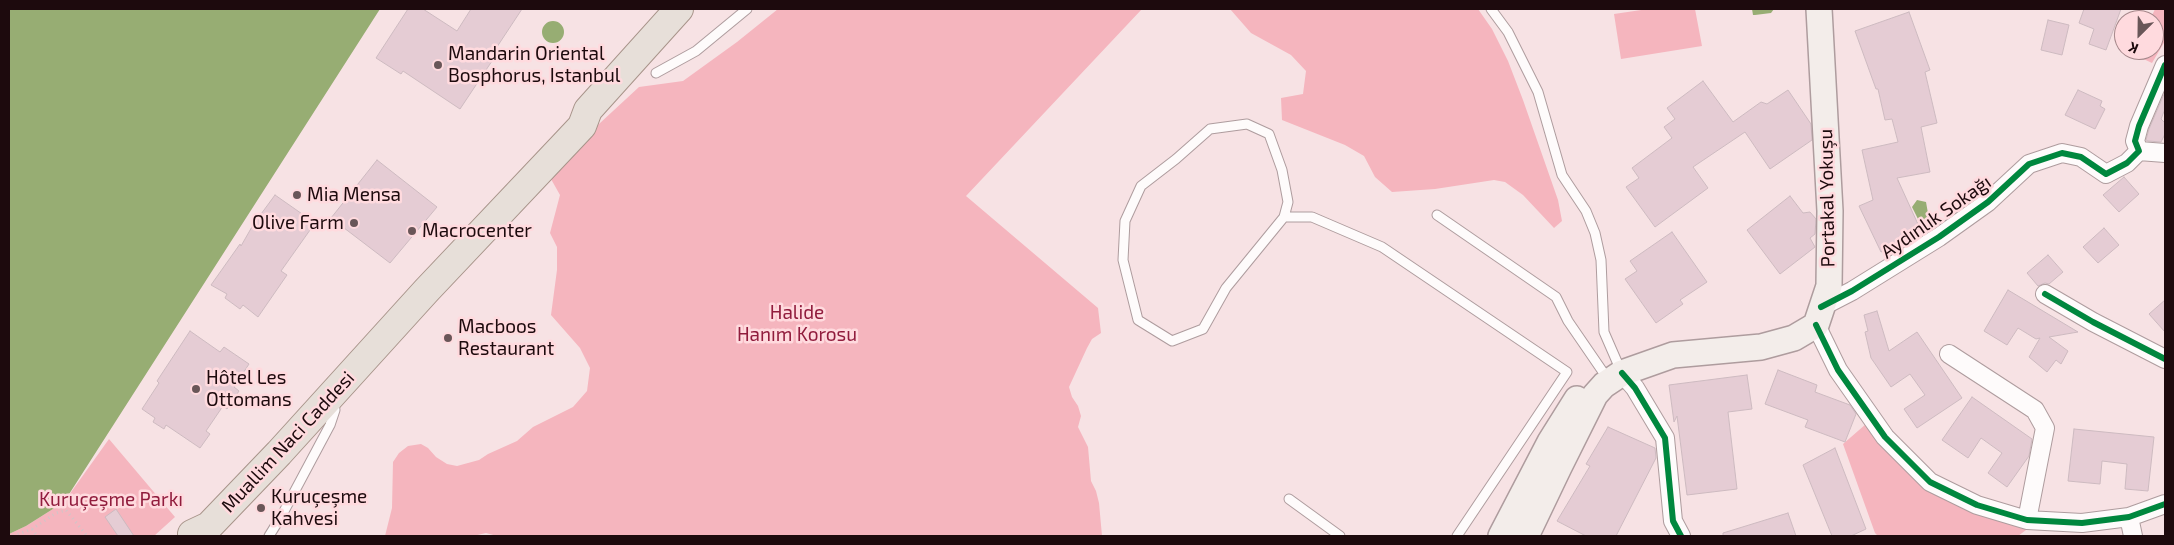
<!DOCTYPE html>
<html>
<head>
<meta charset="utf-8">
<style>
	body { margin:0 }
	#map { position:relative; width:2174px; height:545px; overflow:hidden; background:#f7e2e4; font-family:"Exo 2",sans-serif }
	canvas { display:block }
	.frame { position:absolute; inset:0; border:10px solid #1d0a0d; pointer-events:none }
	.north { position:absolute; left:2114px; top:10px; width:50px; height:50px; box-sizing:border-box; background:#ffdade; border:1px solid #a5878a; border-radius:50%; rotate:203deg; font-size:14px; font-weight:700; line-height:20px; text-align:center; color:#1d0a0d }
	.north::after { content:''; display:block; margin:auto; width:18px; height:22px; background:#695658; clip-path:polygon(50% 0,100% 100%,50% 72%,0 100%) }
</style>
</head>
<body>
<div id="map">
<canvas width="2174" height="545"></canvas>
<div class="frame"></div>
<div class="north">K</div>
</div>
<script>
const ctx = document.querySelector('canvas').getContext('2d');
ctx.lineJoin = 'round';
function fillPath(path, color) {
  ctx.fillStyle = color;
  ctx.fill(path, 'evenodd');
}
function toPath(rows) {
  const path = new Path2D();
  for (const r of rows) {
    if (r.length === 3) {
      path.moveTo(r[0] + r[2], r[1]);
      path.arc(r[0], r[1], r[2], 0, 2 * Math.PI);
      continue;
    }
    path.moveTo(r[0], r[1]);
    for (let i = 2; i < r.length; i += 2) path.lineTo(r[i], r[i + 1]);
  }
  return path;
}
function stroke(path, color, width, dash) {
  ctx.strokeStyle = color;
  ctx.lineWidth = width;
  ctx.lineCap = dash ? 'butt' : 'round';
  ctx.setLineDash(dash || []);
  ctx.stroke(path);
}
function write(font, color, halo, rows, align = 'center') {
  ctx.font = font + ' "Exo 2",sans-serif';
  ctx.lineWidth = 5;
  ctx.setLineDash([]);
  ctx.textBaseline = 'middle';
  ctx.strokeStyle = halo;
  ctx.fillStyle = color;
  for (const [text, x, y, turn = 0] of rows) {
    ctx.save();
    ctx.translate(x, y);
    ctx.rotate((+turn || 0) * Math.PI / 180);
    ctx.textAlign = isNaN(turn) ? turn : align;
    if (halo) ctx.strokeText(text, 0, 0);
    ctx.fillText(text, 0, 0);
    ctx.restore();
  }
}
fillPath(toPath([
	[778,9,1142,9,966,196,1098,308,1101,333,1092,339,1087,348,1069,387,1072,397,1078,406,1081,416,1078,427,1088,447,1091,481,1096,491,1099,503,1102,536,497,536,486,533,473,536,385,536,392,508,393,462,399,453,408,446,421,444,428,448,436,457,447,464,457,466,479,460,488,454,517,441,533,427,573,407,587,391,590,368,580,348,551,315,557,270,557,247,550,233,560,195,547,172,639,87,683,81,737,42],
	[1230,9,1478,9,1492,29,1508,61,1523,100,1558,200,1562,221,1554,228,1523,195,1505,182,1494,180,1435,189,1392,192,1375,177,1364,156,1345,145,1282,120,1281,98,1303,94,1306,71,1291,55,1251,33],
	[1648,9,1695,9,1702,46,1621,59,1614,14],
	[2155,9,2165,10,2165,41,2152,63,2133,54,2135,50,2154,50,2154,20,2150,20],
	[1866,424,1928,482,2034,524,2018,536,1878,536,1875,533,1843,444],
	[109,439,175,517,154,536,9,536,9,534,26,526,64,502]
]), '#f5b5be');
fillPath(toPath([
	[9,9,380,9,64,502,26,526,9,534],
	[1752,9,1774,9,1771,13,1755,15,1753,15],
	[553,32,11],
	[1917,200,1926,202,1929,219,1927,225,1923,226,1920,223,1912,207]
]), '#97ad73');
const building = toPath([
	[408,9,423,9,457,31,471,9,522,9,491,56,494,58,460,109,403,71,401,74,376,58,408,9],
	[2084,9,2121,9,2106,50,2089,44,2094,29,2079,23,2084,9],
	[1909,12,1930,70,1925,72,1937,123,1921,127,1930,172,1897,178,1922,233,1881,252,1859,206,1873,200,1862,150,1898,142,1892,119,1885,120,1878,89,1876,89,1855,31,1909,12],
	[2048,20,2069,25,2062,55,2041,50,2048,20],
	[1703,81,1733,122,1761,102,1767,104,1788,90,1811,124,1812,140,1770,169,1745,132,1693,167,1708,188,1655,227,1626,187,1639,178,1632,168,1672,138,1664,127,1675,119,1667,108,1703,81],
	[2078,90,2102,101,2100,106,2105,109,2095,129,2065,115,2078,90],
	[2165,92,2165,109,2161,119,2165,123,2165,134,2161,142,2148,141,2146,140,2149,129,2165,92],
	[377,160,437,207,390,263,331,218,377,160],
	[2124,177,2139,194,2119,212,2103,195,2124,177],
	[275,195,315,223,281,271,287,275,258,317,243,305,240,309,225,298,227,294,211,285,240,244,241,246,253,225,275,195],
	[1790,196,1803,213,1810,212,1816,219,1815,234,1810,238,1815,247,1780,274,1747,230,1790,196],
	[2104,228,2119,245,2098,263,2083,247,2104,228],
	[1672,232,1707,282,1680,300,1683,304,1656,323,1625,279,1637,271,1630,261,1672,232],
	[2048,255,2063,272,2049,284,2045,283,2038,286,2027,273,2048,255],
	[2008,290,2078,332,2049,337,2068,351,2061,364,2056,360,2047,372,2029,357,2040,338,2036,339,2018,328,2007,345,1984,331,2008,290],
	[2165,300,2165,332,2149,314,2165,300],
	[1877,311,1889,351,1917,332,1962,398,1917,428,1904,409,1925,395,1910,374,1891,387,1871,358,1865,332,1868,331,1864,315,1877,311],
	[190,331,220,352,224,347,249,364,234,387,239,391,227,409,223,406,206,431,210,434,200,448,166,425,164,429,153,422,155,418,142,409,159,383,157,381,190,331],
	[1778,370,1817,385,1815,392,1850,405,1856,414,1845,442,1805,427,1808,420,1765,404,1778,370],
	[1747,375,1752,409,1728,412,1737,489,1687,495,1677,416,1674,422,1669,385,1747,375],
	[1972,397,2032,439,2029,456,2007,487,1988,473,2002,453,1981,438,1968,458,1942,440,1972,397],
	[1608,427,1655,448,1656,458,1616,536,1586,536,1557,521,1590,466,1586,464,1608,427],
	[2074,429,2154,437,2148,491,2125,489,2127,464,2102,461,2100,484,2068,481,2074,429],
	[1835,448,1866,529,1851,536,1832,536,1803,465,1835,448],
	[116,509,134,536,118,536,105,517,116,509],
	[1788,513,1796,536,1723,536,1723,533,1788,513]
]);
fillPath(building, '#e5ccd4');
stroke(building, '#cdbac0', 1);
const lane = toPath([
	[1491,9,1508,32,1538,92,1562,175,1586,211,1595,233,1601,260,1604,332,1621,371],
	[656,73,696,51,747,9],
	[1247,124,1269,134,1282,170,1288,202,1284,217,1226,288,1203,329,1172,341,1138,320,1123,260,1125,221,1141,186,1176,159,1210,129,1247,124],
	[1437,215,1556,297,1568,321,1603,372],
	[1284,217,1312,217,1382,247,1567,372,1457,536],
	[1289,499,1340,536],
	[269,536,282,515,330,425,335,410,334,403]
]);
const street = toPath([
	[2139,151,2165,153],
	[2045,294,2093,322,2165,359],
	[1821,307,1852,291,1939,237,1988,202,2029,164,2062,153,2081,157,2106,174,2127,163,2139,151,2135,141,2139,126,2165,65],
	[1816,325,1838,370,1885,437,1930,482,1977,505,2027,520,2082,523,2129,517,2165,504],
	[1949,354,2035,410,2045,428,2027,520],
	[1622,373,1635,388,1665,438,1673,521,1681,536],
	[2129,517,2133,536]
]);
const secondary = toPath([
	[1501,536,1550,442,1577,399],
	[1526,536,1559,467,1595,395,1604,385,1622,373,1673,355,1761,347,1794,338,1816,325,1829,286,1830,211,1819,9]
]);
const primary = toPath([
	[192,534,209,526,279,453,426,291,566,143,582,126,588,110,679,9]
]);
stroke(lane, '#ae9c9e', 11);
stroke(street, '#ae9c9e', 20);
stroke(secondary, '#ae9c9e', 28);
stroke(primary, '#a8948a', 30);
stroke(toPath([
	[32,529,37,536],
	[13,536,32,529,56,513,66,510,87,536]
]), '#cfc6c8', 3, [1, 4]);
stroke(lane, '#fefbfb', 9);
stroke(street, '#fefbfb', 18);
stroke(secondary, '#f3edea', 25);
stroke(primary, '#e7dfd9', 28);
stroke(toPath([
	[2045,294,2093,322,2165,359],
	[1821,307,1852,291,1939,237,1988,202,2029,164,2062,153,2081,157,2106,174,2127,163,2139,151,2135,141,2139,126,2165,65],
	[1816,325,1838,370,1885,437,1930,482,1977,505,2027,520,2082,523,2129,517,2165,504],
	[1622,373,1635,388,1665,438,1673,521,1681,536]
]), '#00873e', 6);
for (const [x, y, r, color] of [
	[438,65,5,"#695658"],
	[297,195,5,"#695658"],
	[354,223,5,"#695658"],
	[412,231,5,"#695658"],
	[448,338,5,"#695658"],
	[196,389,5,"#695658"],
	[261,508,5,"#695658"]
]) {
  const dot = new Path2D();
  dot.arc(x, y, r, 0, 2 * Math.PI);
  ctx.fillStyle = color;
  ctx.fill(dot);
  stroke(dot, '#ffdade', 2);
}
write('19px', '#1d0a0d', '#ffdade', [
	["Mandarin Oriental",448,54],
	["Bosphorus, Istanbul",448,76],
	["Mia Mensa",307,195],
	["Olive Farm",344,223,"right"],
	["Macrocenter",422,231],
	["Macboos",458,327],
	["Restaurant",458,349],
	["Hôtel Les",206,378],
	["Ottomans",206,400],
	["Kuruçeşme",271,497],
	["Kahvesi",271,519]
], 'left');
write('19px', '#1d0a0d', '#ffdade', [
	["Portakal Yokuşu",1827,198,-91],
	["Aydınlık Sokağı",1936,217,-35],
	["Muallim Naci Caddesi",288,442,-47]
]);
write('19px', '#911c3d', '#ffdade', [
	["Halide",797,313],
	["Hanım Korosu",797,335],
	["Kuruçeşme Parkı",111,500]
]);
</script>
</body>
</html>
